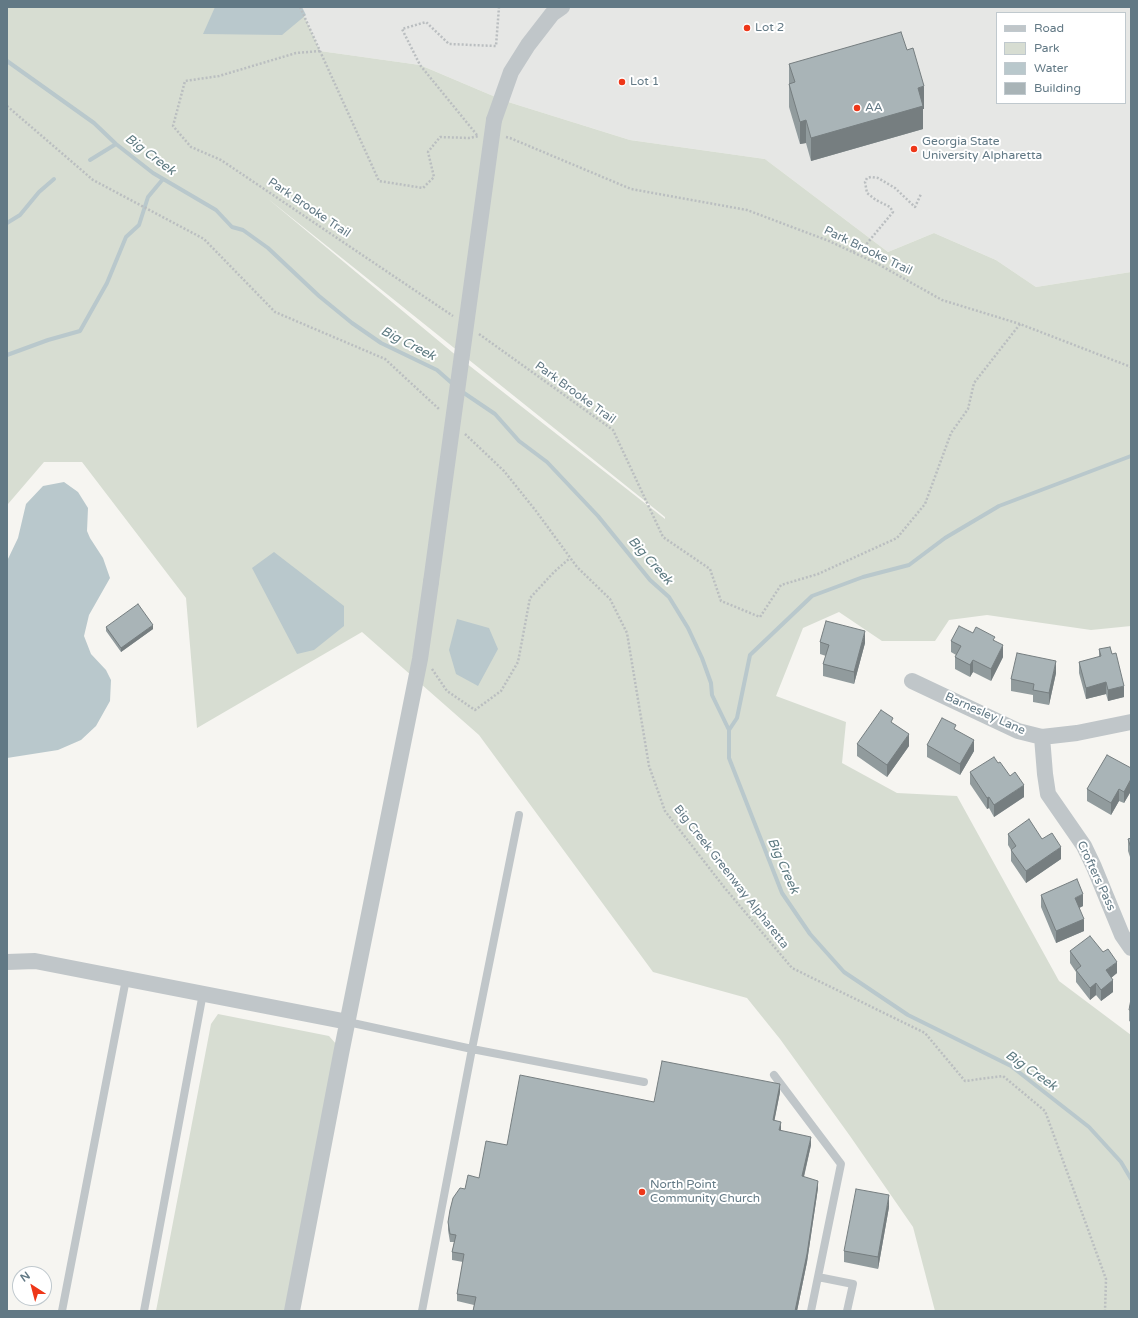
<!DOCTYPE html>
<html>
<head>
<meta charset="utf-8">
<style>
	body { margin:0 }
	#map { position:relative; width:1138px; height:1318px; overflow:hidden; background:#f6f5f1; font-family:"Varela Round",sans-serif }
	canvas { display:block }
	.frame { position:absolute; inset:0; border:8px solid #627985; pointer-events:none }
	.legend { position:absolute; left:996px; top:12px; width:130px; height:92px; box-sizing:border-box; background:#fff; border:1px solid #c0c9ce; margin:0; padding:5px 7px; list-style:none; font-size:12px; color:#627985 }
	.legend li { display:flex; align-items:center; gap:8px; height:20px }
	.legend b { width:20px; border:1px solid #c0c9ce }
	.north { position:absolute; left:12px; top:1266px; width:40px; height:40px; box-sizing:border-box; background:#fff; border:1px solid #c0c9ce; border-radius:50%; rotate:324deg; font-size:11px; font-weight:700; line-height:16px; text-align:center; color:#627985 }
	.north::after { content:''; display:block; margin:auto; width:14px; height:18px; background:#ee3719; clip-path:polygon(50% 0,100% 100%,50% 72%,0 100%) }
</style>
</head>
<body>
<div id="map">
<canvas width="1138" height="1318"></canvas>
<div class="frame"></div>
<ul class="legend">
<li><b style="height:5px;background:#c0c6c9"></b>Road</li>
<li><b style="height:11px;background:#d7ddd2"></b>Park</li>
<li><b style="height:11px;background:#b9c8cc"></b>Water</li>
<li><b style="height:11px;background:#a9b4b7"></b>Building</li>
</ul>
<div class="north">N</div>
</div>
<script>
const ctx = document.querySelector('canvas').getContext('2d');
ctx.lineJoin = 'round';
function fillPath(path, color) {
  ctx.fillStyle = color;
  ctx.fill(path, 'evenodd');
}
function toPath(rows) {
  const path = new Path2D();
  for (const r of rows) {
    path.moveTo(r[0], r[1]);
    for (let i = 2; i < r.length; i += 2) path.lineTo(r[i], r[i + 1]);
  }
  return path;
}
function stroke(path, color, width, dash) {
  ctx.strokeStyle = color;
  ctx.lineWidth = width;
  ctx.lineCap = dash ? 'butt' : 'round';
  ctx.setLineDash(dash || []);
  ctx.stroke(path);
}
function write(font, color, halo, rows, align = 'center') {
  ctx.font = font + ' "Varela Round",sans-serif';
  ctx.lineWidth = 4;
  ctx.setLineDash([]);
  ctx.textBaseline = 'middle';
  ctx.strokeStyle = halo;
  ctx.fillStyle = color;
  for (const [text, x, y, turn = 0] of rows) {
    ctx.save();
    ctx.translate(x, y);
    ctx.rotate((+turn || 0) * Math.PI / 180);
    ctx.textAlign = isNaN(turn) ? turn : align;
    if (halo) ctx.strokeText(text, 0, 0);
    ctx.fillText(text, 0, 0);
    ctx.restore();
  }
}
fillPath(toPath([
	[300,7,1131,7,1131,272,1036,287,996,260,934,233,888,252,765,159,630,140,505,101,420,65,320,51],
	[997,13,1125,13,1125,103,997,103]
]), '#e6e7e5');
fillPath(toPath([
	[7,7,300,7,320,51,420,65,505,101,630,140,765,159,888,252,934,233,996,260,1036,287,1131,272,1131,626,1091,630,987,615,949,620,935,641,882,641,839,612,803,628,776,696,846,722,842,763,897,793,957,796,1059,981,1131,1035,1131,1311,935,1311,913,1227,850,1136,780,1039,747,998,653,972,479,735,362,632,197,728,186,598,82,462,44,462,8,504,7,507],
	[267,198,665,517,665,519,452,352],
	[218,1014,329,1036,337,1045,286,1311,156,1311,211,1024]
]), '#d7ddd2');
fillPath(toPath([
	[215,7,302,7,306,15,282,35,203,34],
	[64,482,78,492,88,508,87,531,90,538,103,558,110,578,89,615,84,636,91,654,106,670,111,680,110,701,96,726,81,740,58,750,7,758,7,561,18,538,26,504,43,486],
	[274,552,344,606,344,626,314,650,297,654,252,568],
	[457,619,489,628,498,649,478,686,456,674,449,650]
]), '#b9c8cc');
stroke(toPath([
	[7,61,94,123,116,144,153,173,216,210,232,227,243,230,268,248,319,296,352,323,381,343,437,370,454,385],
	[90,160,116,144],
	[7,223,20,215,39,192,54,179],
	[7,355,48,340,80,331,107,283,126,237,139,225,148,197,163,179],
	[461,391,495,414,519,441,547,462,598,516,650,580,669,597,688,628,702,658,711,683,712,695,729,730,729,758,782,893,810,934,844,972,908,1015,1011,1066,1089,1127,1121,1162,1131,1179],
	[729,730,737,718,750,655,812,596,863,577,909,565,945,538,999,506,1131,456]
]), '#b9c8cc', 4);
stroke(toPath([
	[300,7,379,181,423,188,434,177,428,152,440,137,469,138,479,136],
	[320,51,296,53,219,76,185,81,173,126,191,147,221,160,453,316],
	[7,106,93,180,204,239,275,312,385,359,440,410],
	[477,135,420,65,402,29,426,22,449,44,496,46,499,7],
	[506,137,510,138,631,189,747,210,829,241,878,264,942,300,1020,324,1131,367],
	[853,252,864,247,893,212,890,207,876,200,867,193,865,182,867,178,871,177,878,178,895,188,915,207,921,194],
	[479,334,613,430,663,537,710,569,721,601,760,617,781,585,818,574,897,538,925,504,951,433,968,409,974,383,1020,324],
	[465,434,504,471,536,511,577,567,610,599,627,633,649,766,665,811,724,887,792,968,925,1033,965,1081,1003,1076,1045,1111,1106,1279,1105,1311],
	[432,669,447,691,475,710,501,691,518,662,530,598,554,572,570,558]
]), '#babec0', 2.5, [2, 2]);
stroke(toPath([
	[519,815,472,1049,644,1082],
	[348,1022,472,1049,422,1311],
	[774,1075,841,1164,811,1311],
	[818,1277,853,1284,847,1311],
	[62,1311,126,979],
	[144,1311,203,993]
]), '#c0c6c9', 8);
stroke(toPath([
	[494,120,511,72,528,45,552,14,562,7],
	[912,681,1018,731,1042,737,1077,733,1131,722],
	[1042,737,1045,774,1048,794,1084,846,1094,867,1122,935,1131,948],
	[7,962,35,961,348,1022],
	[292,1311,341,1054,420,659,431,582]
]), '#c0c6c9', 16);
stroke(toPath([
	[431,582,494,120]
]), '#c0c6c9', 16);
fillPath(toPath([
	[789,64,924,109,923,109,923,129,811,161,806,143,800,144,789,107],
	[106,627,153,629,121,652,106,631],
	[973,633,995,641,1003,657,991,681,973,672,970,677,955,669,955,657,956,655,951,652,951,641],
	[820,642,865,643,854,684,823,676,823,664,826,656,820,654],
	[1099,649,1124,697,1108,701,1106,694,1086,699,1079,673,1079,662,1099,657],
	[1056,673,1049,705,1033,702,1033,695,1011,691,1011,679],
	[893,723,909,746,887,777,857,756,857,744],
	[956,730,974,751,960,775,927,757,927,745],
	[1131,768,1131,791,1124,803,1119,801,1111,815,1087,801,1087,789],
	[970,772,1024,797,994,817,989,808,987,809,970,784],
	[1008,834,1042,839,1061,859,1026,883,1011,861,1011,850,1008,845],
	[1131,838,1131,860,1128,851,1128,839],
	[1041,895,1083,906,1079,908,1084,931,1056,943,1041,907],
	[1070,951,1117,973,1111,978,1113,992,1101,1001,1096,995,1090,1000,1076,982,1076,972,1070,963],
	[1131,999,1131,1022,1129,1021,1129,1010],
	[780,1092,774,1121,781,1131,811,1145,804,1177,818,1188,807,1262,797,1311,473,1311,474,1305,457,1301,457,1294,463,1262,452,1260,452,1252,454,1242,450,1242,448,1230,448,1222,465,1189,479,1178,507,1145],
	[889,1207,878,1269,844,1262,844,1251]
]), '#919b9d');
fillPath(toPath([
	[924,86,924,109,923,109,923,129,811,161,811,138,918,88],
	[806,120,806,143,800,144,800,122],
	[153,625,153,629,121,652,121,648],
	[865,631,865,643,854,684,854,672],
	[1003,645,1003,657,991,681,991,669],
	[973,660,973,672,970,677,970,665],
	[1056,661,1056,673,1049,705,1049,693],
	[1106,682,1106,694,1086,699,1086,688],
	[1124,686,1124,697,1108,701,1108,690],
	[909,734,909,746,887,777,887,765],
	[974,740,974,751,960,775,960,764],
	[1131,779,1131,791,1124,803,1124,792],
	[1024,785,1024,797,994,817,994,805],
	[1119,789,1119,801,1111,815,1111,803],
	[989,797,989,808,987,809,987,798],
	[1061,847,1061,859,1026,883,1026,871],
	[1083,894,1083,906,1075,910,1075,898],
	[1084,919,1084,931,1056,943,1056,931],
	[1117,962,1117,973,1106,982,1106,970],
	[1113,980,1113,992,1101,1001,1101,990],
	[1096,983,1096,995,1090,1000,1090,988],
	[780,1084,780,1092,773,1128,773,1120],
	[781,1122,781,1130,779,1138,779,1130],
	[811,1137,811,1145,802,1184,802,1176],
	[818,1181,818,1188,807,1262,797,1311,795,1311],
	[889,1195,889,1207,878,1269,878,1257]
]), '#767e80');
const building = toPath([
	[901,32,907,50,913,48,924,86,918,88,923,106,811,138,806,120,800,122,789,84,795,82,789,64,901,32],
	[138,604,153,625,121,648,106,627,138,604],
	[826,621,865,631,854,672,823,664,829,645,820,642,826,621],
	[959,626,973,633,976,627,995,637,993,640,1003,645,991,669,973,660,970,665,955,657,961,646,951,641,959,626],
	[1110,647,1112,654,1116,653,1124,686,1108,690,1106,682,1086,688,1079,662,1101,656,1099,649,1110,647],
	[1017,653,1056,661,1049,693,1033,690,1034,684,1011,679,1017,653],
	[881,710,893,718,891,722,909,734,887,765,857,744,881,710],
	[942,718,956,725,954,729,974,740,960,764,927,745,942,718],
	[1107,755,1131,768,1131,779,1124,792,1119,789,1111,803,1087,789,1107,755],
	[994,757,998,763,1000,762,1010,776,1015,772,1024,785,994,805,989,797,987,798,970,772,994,757],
	[1029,819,1042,839,1052,833,1061,847,1026,871,1011,850,1016,846,1008,834,1029,819],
	[1131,838,1131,848,1128,839,1131,838],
	[1077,879,1083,894,1075,898,1084,919,1056,931,1041,895,1077,879],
	[1090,936,1103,952,1108,949,1117,962,1106,970,1113,980,1101,990,1096,983,1090,988,1076,970,1081,966,1070,951,1090,936],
	[1131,999,1131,1010,1129,1010,1131,999],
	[662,1061,780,1084,773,1120,781,1122,779,1130,811,1137,802,1176,818,1181,807,1254,795,1311,473,1311,476,1297,457,1294,464,1254,452,1252,456,1235,450,1234,448,1222,450,1210,453,1198,460,1188,465,1189,468,1175,479,1178,486,1141,507,1145,520,1075,654,1102,662,1061],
	[856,1189,889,1195,878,1257,844,1251,856,1189]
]);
fillPath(building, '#a9b4b7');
stroke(building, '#767e80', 1);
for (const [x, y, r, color] of [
	[747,28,4,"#ee3719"],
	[622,82,4,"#ee3719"],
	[857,108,4,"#ee3719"],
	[914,149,4,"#ee3719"],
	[642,1192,4,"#ee3719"]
]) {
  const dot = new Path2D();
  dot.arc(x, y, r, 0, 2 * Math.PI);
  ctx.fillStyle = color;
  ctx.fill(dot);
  stroke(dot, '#fff', 1.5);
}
write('12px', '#627985', '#fff', [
	["Lot 2",755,28],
	["Lot 1",630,82],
	["AA",865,108],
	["Georgia State",922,142],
	["University Alpharetta",922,156],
	["North Point",650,1185],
	["Community Church",650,1199]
], 'left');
write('12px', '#627985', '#fff', [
	["Park Brooke Trail",309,208,34],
	["Park Brooke Trail",868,251,26],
	["Park Brooke Trail",575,393,36],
	["Barnesley Lane",985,714,24],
	["Crofters Pass",1096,876,65],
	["Big Creek Greenway Alpharetta",731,877,52]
]);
write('italic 13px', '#5e7b82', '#fff', [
	["Big Creek",150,155,37],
	["Big Creek",408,344,27],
	["Big Creek",650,561,48],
	["Big Creek",783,866,66],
	["Big Creek",1031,1071,35]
]);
</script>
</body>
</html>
